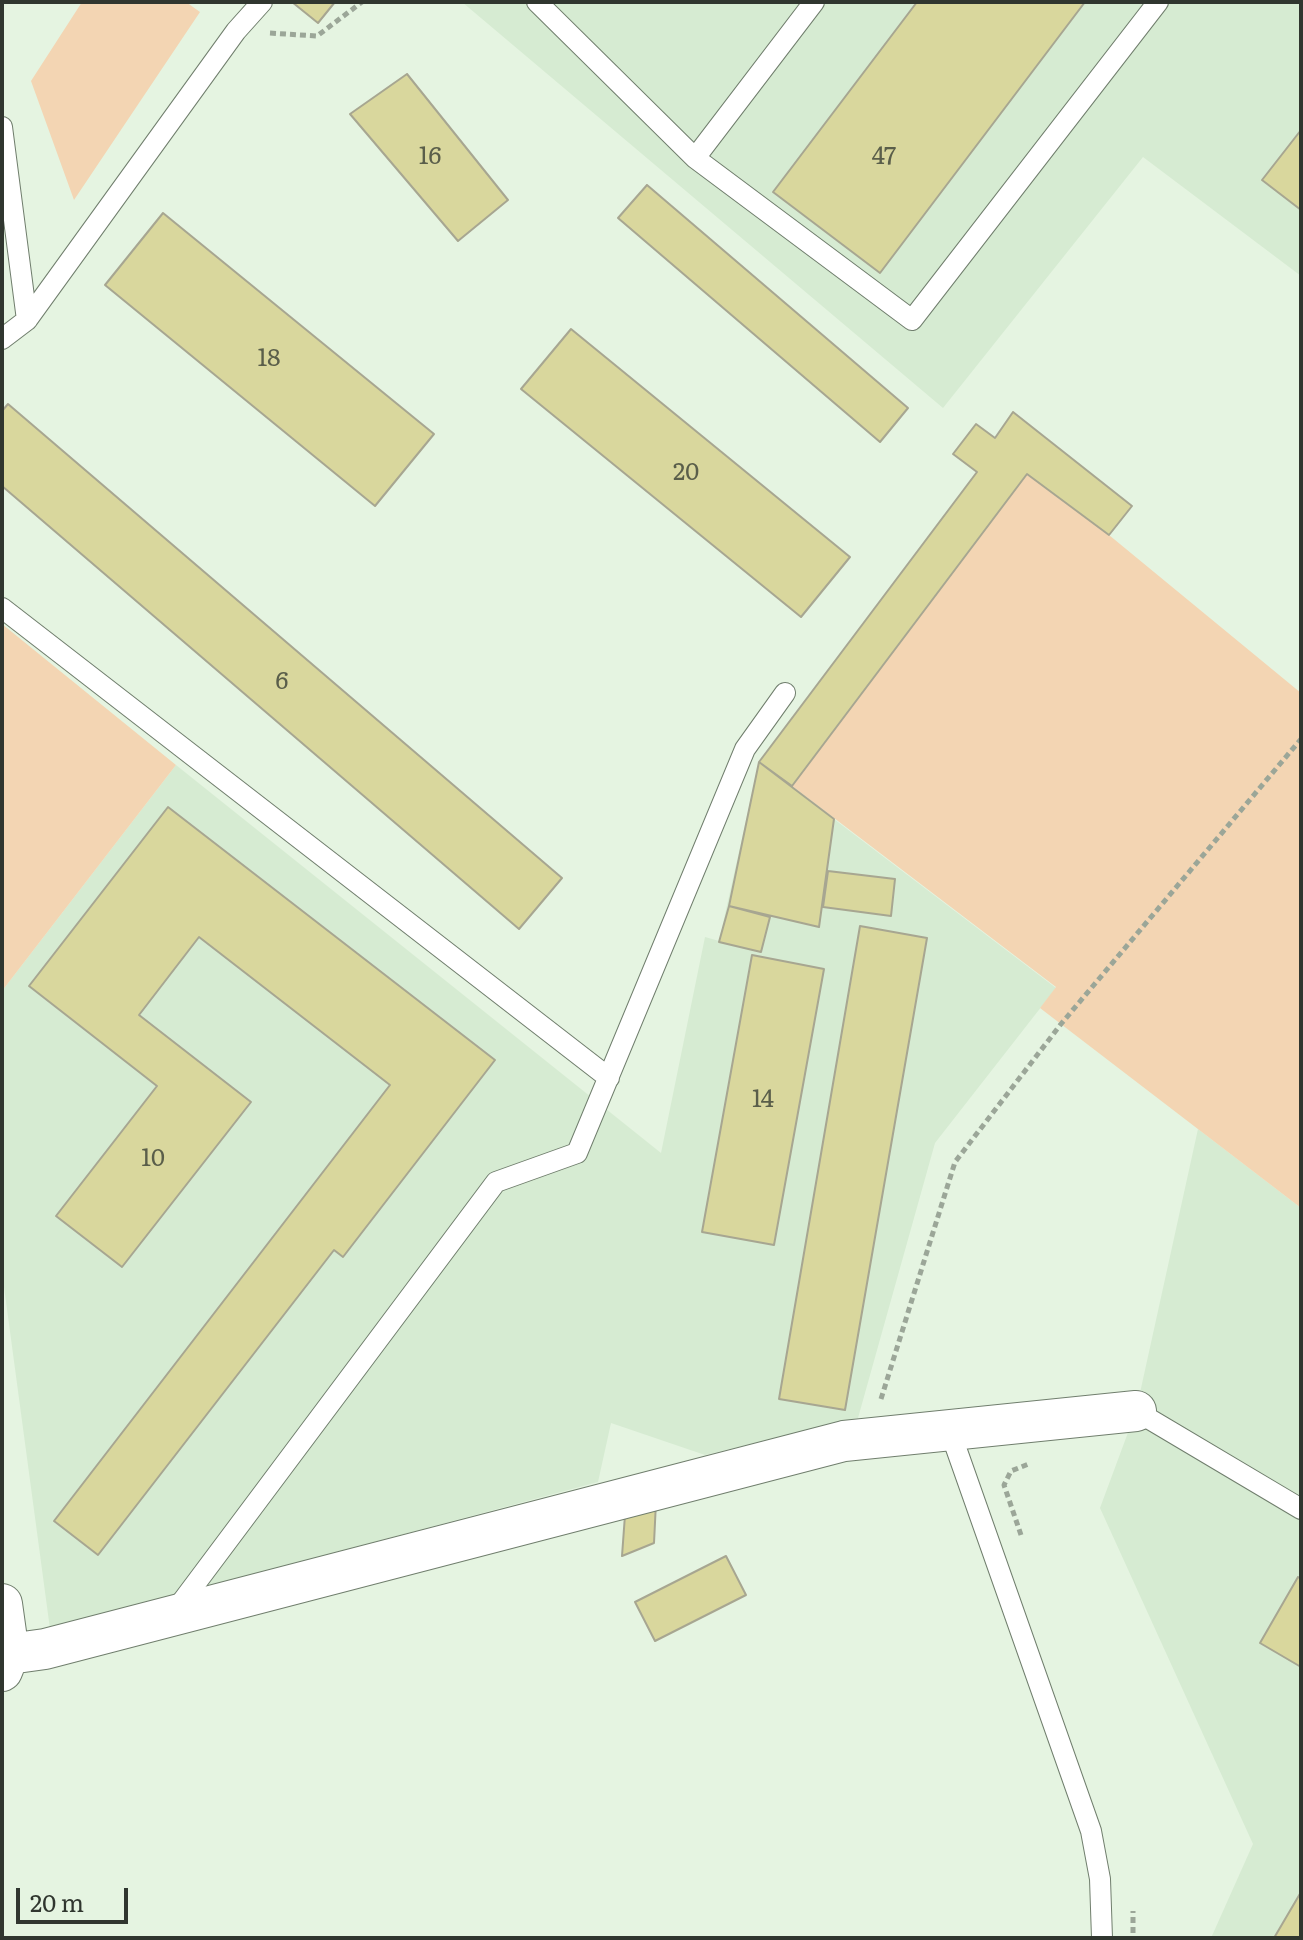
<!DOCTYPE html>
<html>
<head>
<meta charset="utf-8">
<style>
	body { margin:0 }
	#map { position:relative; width:1303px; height:1940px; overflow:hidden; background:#e5f4e1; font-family:Literata,serif }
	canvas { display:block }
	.frame { position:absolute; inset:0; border:4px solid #30362f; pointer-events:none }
	.scale { position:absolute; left:16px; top:1888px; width:112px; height:36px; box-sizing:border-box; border:4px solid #30362f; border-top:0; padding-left:10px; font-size:24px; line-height:28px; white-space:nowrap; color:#30362f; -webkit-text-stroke:6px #e5f4e1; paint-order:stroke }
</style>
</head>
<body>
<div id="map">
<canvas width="1303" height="1940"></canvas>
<div class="frame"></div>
<div class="scale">20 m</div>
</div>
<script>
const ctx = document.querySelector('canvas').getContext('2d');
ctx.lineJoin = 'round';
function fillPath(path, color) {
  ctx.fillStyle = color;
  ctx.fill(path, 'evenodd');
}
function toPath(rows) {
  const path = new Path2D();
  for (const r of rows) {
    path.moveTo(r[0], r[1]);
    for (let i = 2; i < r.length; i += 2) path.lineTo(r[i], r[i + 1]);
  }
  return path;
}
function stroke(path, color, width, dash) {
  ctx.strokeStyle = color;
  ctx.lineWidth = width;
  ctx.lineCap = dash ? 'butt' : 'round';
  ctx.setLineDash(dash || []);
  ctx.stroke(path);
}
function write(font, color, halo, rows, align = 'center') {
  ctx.font = font + ' Literata,serif';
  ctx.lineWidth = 7;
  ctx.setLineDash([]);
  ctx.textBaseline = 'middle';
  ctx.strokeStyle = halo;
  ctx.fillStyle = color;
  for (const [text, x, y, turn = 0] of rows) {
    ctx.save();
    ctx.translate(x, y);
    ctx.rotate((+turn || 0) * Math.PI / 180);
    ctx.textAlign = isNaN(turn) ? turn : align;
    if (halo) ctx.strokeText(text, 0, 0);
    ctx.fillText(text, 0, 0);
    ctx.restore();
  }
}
fillPath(toPath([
	[462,2,1301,2,1301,276,1143,157,943,408],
	[759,762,1056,988,935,1143,858,1418,705,1455,611,1423,598,1482,50,1629,2,1272,2,991,176,765,661,1153,705,937,719,941],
	[1198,1129,1301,1208,1301,1938,1211,1938,1253,1844,1100,1508,1136,1411]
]), '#d6ebd2');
fillPath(toPath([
	[82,2,186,2,200,12,74,200,31,81],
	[1027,474,1109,535,1301,693,1301,1208,1040,1008,1056,987,792,786],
	[2,624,176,765,2,991]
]), '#f3d5b3');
const building = toPath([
	[292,2,335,2,318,23,292,2],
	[917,2,1085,2,880,273,773,192,917,2],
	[407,74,508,200,458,241,350,114,407,74],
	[1301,130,1301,210,1262,180,1301,130],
	[647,185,908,408,880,442,618,218,647,185],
	[163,213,434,434,375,506,105,285,163,213],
	[571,329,850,557,801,617,521,389,571,329],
	[8,404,562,878,519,929,2,486,2,411,8,404],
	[1013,412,1132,506,1109,535,1027,474,792,786,759,762,977,472,953,454,976,424,995,438,1013,412],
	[759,762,834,819,819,927,729,906,759,762],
	[168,807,495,1060,343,1257,334,1250,98,1555,54,1521,390,1085,199,937,139,1015,251,1102,122,1267,56,1216,157,1086,29,986,168,807],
	[828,871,895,879,891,916,823,907,828,871],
	[729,906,770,917,761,952,719,942,729,906],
	[860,926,927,938,845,1410,779,1399,860,926],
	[752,955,824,969,774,1245,702,1232,752,955],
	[656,1502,654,1543,622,1556,625,1515,656,1502],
	[726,1556,746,1595,655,1641,635,1602,726,1556],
	[1298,1577,1301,1579,1301,1667,1260,1643,1298,1577],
	[1301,1892,1301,1938,1274,1938,1301,1892]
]);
fillPath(building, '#d9d79d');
stroke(building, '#a7a691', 2);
const service = toPath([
	[537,2,695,158],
	[814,2,695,158,912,320,1158,2],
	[2,127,27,320,2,339],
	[27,320,236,31,262,2],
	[2,608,609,1078],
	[1136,1411,1301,1509],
	[950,1431,1091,1831,1100,1879,1102,1938],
	[175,1611,496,1182,577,1153,745,749,785,693]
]);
const minor = toPath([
	[2,1604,9,1654,2,1671],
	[9,1654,45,1649,844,1441,1136,1411]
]);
stroke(service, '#707e6d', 22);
stroke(minor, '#707e6d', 42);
stroke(toPath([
	[270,33,317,36,362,2],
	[881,1399,955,1162,1061,1024,1301,739],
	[1021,1535,1004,1485,1011,1471,1031,1463],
	[1133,1933,1133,1911]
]), '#9ba698', 5, [6, 4]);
stroke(service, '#fff', 20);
stroke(minor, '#fff', 40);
write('24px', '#5a5e4a', null, [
	["16",430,157],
	["47",884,157],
	["18",269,359],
	["20",686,473],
	["6",282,682],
	["14",763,1100],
	["10",153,1159]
]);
</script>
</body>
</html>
